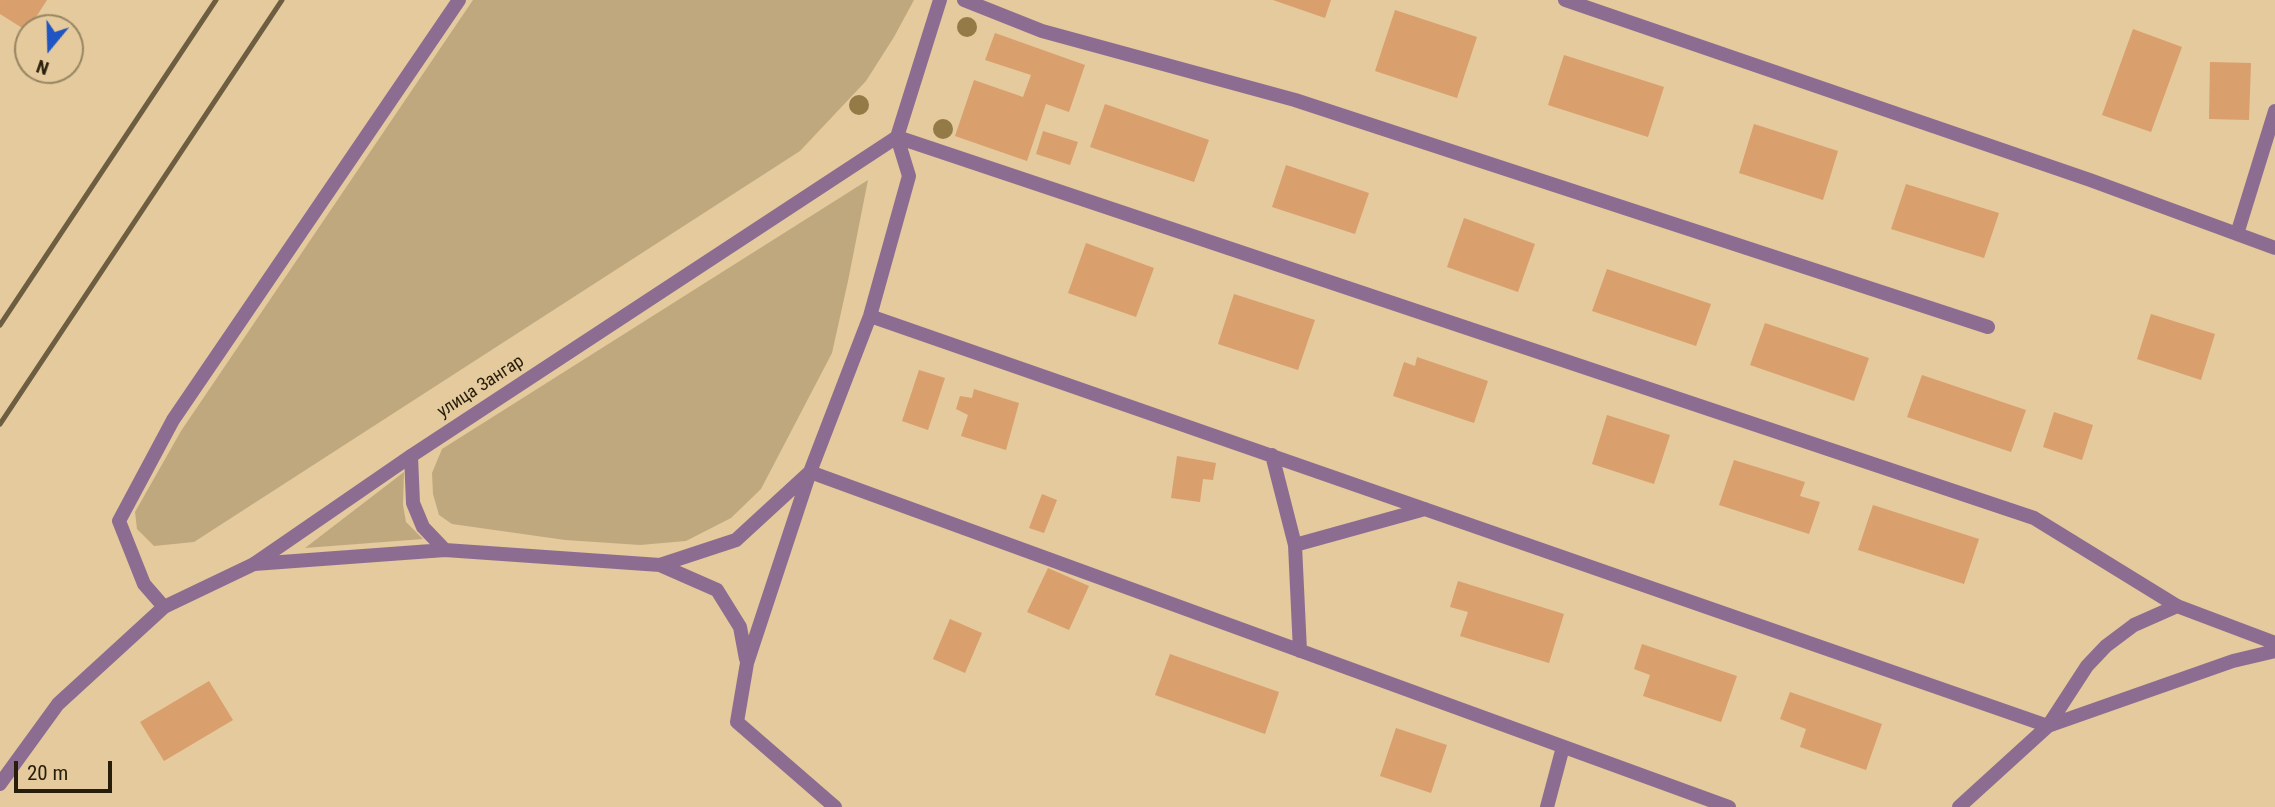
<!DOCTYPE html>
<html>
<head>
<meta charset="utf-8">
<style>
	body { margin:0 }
	#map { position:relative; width:2275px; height:807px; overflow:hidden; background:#e4ca9c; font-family:"Roboto Condensed",sans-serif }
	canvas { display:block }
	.north { position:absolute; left:14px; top:14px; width:70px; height:70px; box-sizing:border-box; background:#e4ca9c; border:2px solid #988562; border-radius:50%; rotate:199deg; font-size:19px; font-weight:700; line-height:28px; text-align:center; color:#261d0b }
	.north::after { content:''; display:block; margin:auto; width:24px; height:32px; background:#2056c3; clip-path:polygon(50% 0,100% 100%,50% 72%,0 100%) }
	.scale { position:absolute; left:14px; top:761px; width:98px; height:32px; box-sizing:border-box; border:4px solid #261d0b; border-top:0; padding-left:9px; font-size:21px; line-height:24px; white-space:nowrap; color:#261d0b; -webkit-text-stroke:5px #e4ca9c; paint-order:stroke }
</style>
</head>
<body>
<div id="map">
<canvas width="2275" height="807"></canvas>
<div class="north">N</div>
<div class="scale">20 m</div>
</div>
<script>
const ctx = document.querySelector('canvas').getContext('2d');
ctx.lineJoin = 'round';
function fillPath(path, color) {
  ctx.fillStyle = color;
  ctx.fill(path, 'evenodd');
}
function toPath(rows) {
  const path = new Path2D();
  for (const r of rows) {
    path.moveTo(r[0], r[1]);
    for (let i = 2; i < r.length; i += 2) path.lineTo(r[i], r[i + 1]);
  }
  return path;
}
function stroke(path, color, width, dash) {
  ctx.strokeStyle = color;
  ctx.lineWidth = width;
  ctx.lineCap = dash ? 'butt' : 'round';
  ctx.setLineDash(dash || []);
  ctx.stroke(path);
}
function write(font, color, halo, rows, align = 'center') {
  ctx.font = font + ' "Roboto Condensed",sans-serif';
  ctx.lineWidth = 5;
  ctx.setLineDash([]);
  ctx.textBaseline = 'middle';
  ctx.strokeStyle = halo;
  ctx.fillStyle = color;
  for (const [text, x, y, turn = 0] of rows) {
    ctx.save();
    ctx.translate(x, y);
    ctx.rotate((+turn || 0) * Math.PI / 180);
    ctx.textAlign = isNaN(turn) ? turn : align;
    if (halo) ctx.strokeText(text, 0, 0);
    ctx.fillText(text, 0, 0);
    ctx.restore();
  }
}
fillPath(toPath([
	[473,0,914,0,894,37,866,81,800,151,194,542,154,546,137,529,135,512,181,431],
	[868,180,848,281,832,353,761,489,731,518,686,541,640,545,565,540,452,524,439,515,433,494,432,473,442,449],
	[404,472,403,505,406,522,423,539,305,548]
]), '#c0a87e');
fillPath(toPath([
	[0,0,47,0,27,31,0,14],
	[1273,0,1331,0,1325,18],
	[1395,10,1477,37,1457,98,1375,71],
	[2133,29,2182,47,2151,132,2102,115],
	[995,33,1085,65,1069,112,1046,104,1027,161,955,136,974,80,1023,97,1031,75,985,60],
	[1564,55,1664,87,1648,137,1548,105],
	[2210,62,2251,63,2249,120,2209,119],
	[1105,104,1209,140,1194,182,1090,147],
	[1754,124,1838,151,1823,200,1739,173],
	[1043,131,1078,142,1070,165,1036,154],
	[1286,165,1369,193,1355,234,1272,207],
	[1906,184,1999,213,1984,258,1891,229],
	[1464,218,1535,244,1518,292,1447,267],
	[1086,243,1154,268,1136,317,1068,293],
	[1607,269,1711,304,1696,346,1592,311],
	[1234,294,1315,320,1298,370,1218,344],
	[2151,314,2215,334,2201,380,2137,359],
	[1765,323,1869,358,1854,401,1750,365],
	[1417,357,1488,381,1474,423,1393,396,1404,362,1415,366],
	[919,370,945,378,928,430,902,421],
	[1922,375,2026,410,2011,452,1907,417],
	[974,389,1019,403,1006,450,961,436,968,415,956,409,960,396,972,398],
	[2054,412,2093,425,2082,460,2043,447],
	[1607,415,1670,435,1654,484,1592,464],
	[1177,456,1216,463,1213,480,1203,479,1200,502,1171,498],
	[1734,460,1805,482,1800,496,1820,502,1809,534,1719,505],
	[1042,494,1057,500,1044,533,1029,528],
	[1873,505,1979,539,1964,584,1858,550],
	[1048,568,1089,586,1069,630,1027,612],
	[1458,581,1564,614,1549,663,1460,636,1468,612,1450,607],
	[950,619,982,633,965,673,933,659],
	[1642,644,1737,676,1721,722,1643,696,1650,675,1634,669],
	[1170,654,1279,692,1265,734,1155,695],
	[209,681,233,720,164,761,140,722],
	[1790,692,1882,724,1866,770,1800,747,1806,729,1780,719],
	[1396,728,1447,745,1431,793,1380,776]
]), '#d99f6c');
stroke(toPath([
	[897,137,2034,518,2177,606],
	[870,316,2048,726],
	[1272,455,1295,545,1300,651],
	[411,456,413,503,423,527,445,550],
	[1295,545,1425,509],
	[254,564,445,550,660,565,736,540,810,472,1729,807],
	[660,565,717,590,740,627,746,659],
	[164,607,144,584,119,521,173,420,459,0],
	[835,807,737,722,747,663,810,472,870,316,909,176,897,137],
	[1547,807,1563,747]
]), '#8d6c92', 14);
stroke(toPath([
	[964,0,1042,31,1295,100,1988,327],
	[1565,0,2090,180,2275,248],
	[2237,234,2275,111],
	[2048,726,2233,661,2275,651],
	[0,784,58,704,164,607,254,564,411,456,897,137,940,0],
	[1959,807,2048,726,2087,666,2106,646,2134,625,2177,606,2275,643]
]), '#8d6c92', 14);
stroke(toPath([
	[0,325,216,0],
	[0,424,282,0]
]), '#6d5e41', 5);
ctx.fillStyle = '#937a46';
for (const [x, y] of [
	[967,27],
	[859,105],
	[943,129]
]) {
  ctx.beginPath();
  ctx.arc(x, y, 10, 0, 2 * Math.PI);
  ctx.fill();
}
write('18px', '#261d0b', '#e4ca9c', [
	["улица Зангар",481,387,-33]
]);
</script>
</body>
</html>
